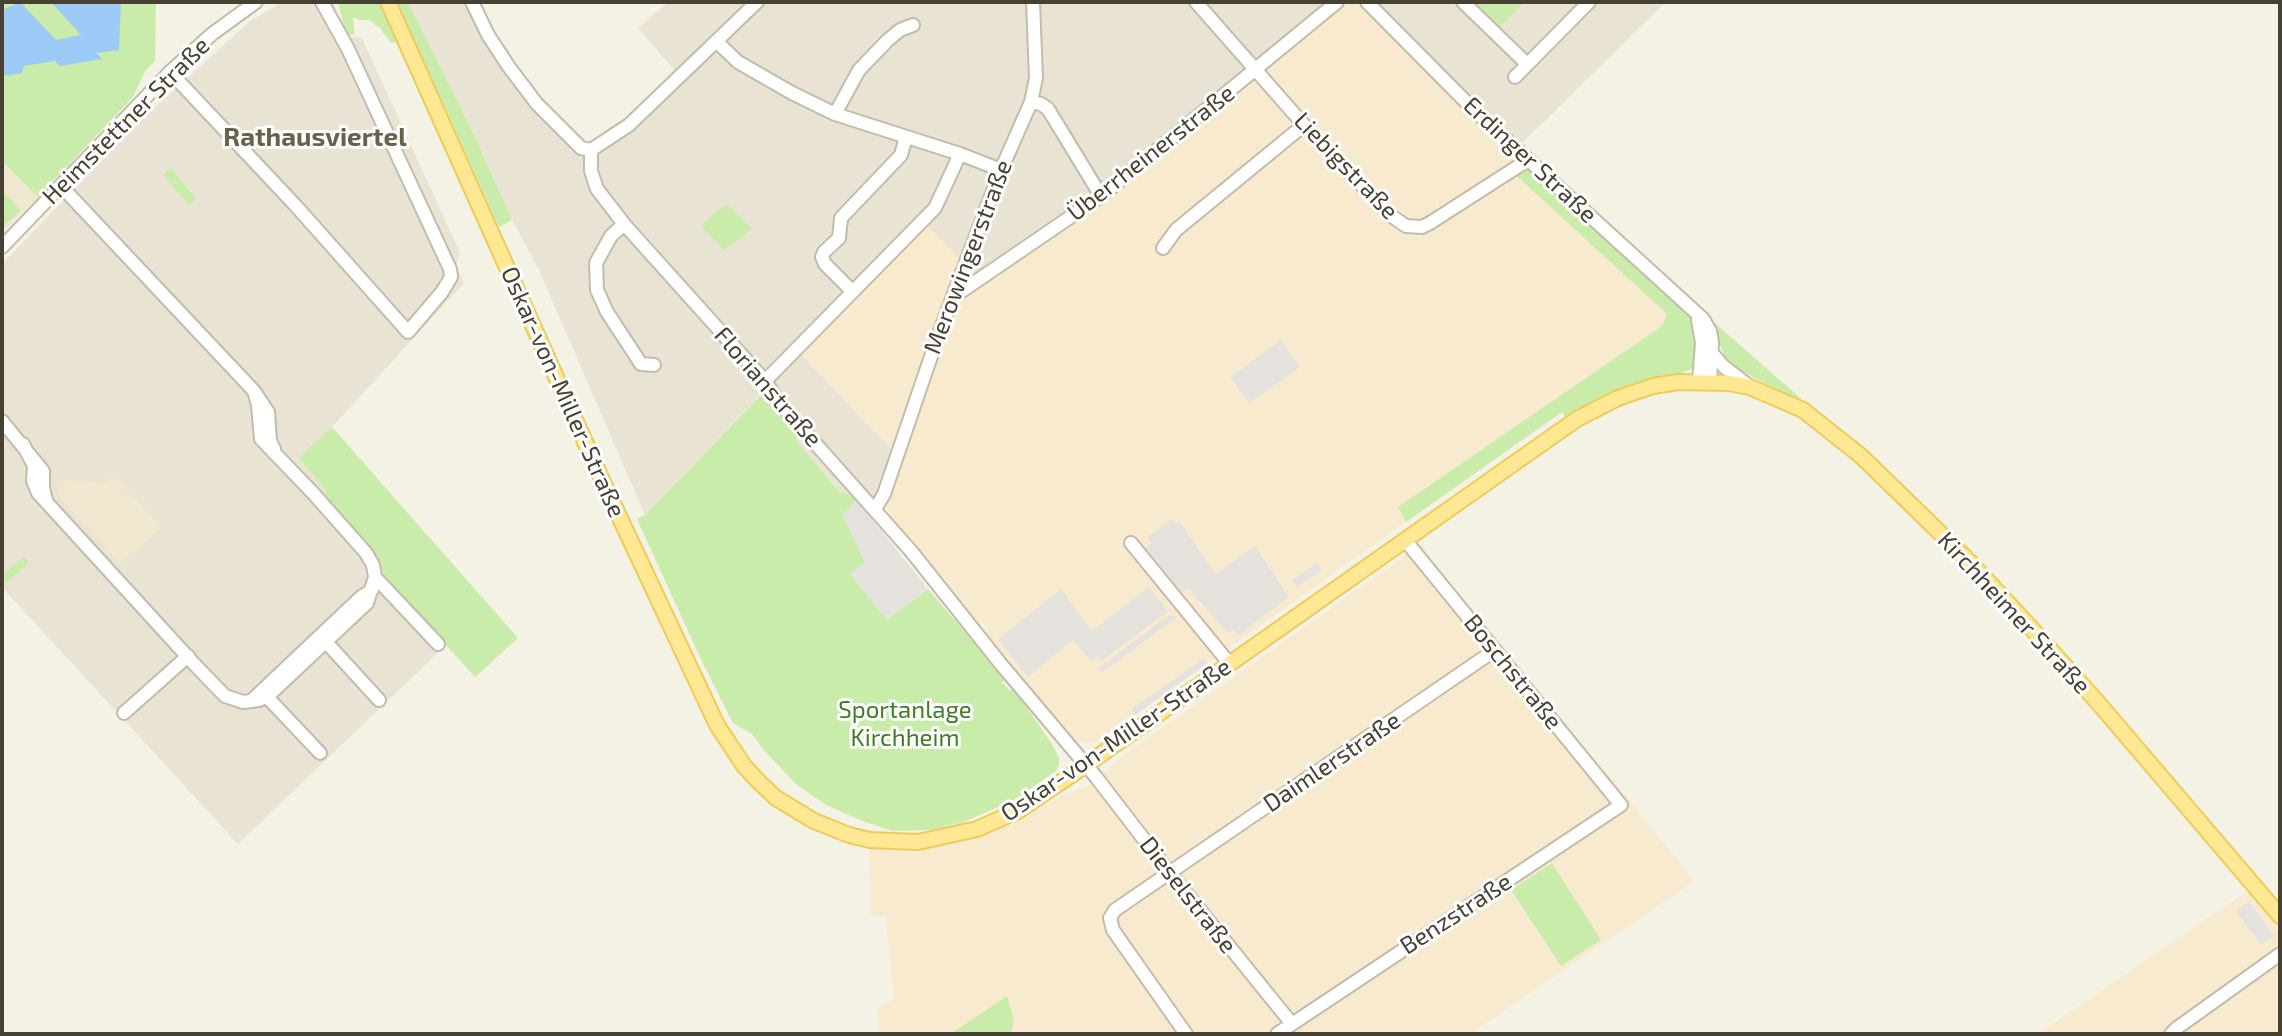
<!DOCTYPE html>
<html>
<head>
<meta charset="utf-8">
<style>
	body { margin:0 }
	#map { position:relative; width:2282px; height:1036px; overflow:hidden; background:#f4f1e5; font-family:"Exo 2",sans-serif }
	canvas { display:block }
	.frame { position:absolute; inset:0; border:4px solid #474134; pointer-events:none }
</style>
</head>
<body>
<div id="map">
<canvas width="2282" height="1036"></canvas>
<div class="frame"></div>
</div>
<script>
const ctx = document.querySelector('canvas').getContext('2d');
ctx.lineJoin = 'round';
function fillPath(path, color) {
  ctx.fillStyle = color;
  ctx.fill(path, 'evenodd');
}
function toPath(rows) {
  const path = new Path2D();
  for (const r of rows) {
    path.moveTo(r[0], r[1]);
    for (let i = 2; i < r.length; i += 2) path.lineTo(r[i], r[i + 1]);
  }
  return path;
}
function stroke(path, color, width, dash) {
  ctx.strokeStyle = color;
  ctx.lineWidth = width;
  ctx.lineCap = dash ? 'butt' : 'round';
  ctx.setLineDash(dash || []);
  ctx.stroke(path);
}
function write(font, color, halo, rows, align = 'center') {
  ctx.font = font + ' "Exo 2",sans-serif';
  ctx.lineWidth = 6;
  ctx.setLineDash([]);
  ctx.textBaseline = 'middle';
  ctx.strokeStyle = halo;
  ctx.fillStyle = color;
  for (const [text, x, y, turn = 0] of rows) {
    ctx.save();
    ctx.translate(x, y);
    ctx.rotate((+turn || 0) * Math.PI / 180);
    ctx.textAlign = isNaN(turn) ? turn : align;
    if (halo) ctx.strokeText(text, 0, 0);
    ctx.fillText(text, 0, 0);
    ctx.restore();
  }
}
fillPath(toPath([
	[282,2,333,2,344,31,350,37,362,38,460,253,456,265,464,283,332,427,298,458,327,491,323,496,378,563,387,580,446,645,238,844,2,587,2,264,137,124,249,22],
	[408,2,482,2,491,25,509,56,537,94,576,136,585,142,597,144,613,132,677,73,638,28,668,2,1345,2,1106,198,1057,234,983,283,800,353,893,451,881,491,867,513,852,495,841,492,796,442,796,435,760,395,645,515,539,270,512,220,478,143],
	[1361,2,1666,2,1512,153,1411,56]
]), '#e9e3d3');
fillPath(toPath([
	[1345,2,1361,2,1411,56,1512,153,1555,188,1691,318,1107,735,1095,742,1086,743,1079,741,1061,727,987,634,989,631,982,622,979,624,891,517,881,491,893,451,800,352,925,223,983,283,1057,234,1106,198],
	[1422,542,1427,554,1695,881,1470,1034,1011,1034,1014,1019,1006,997,950,1034,879,1034,877,1009,894,998,886,917,871,916,869,848,927,849,969,840,1011,825,1056,799,1088,785,1133,748,1397,562],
	[2249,890,2280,926,2280,1034,2038,1034]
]), '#f8eace');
fillPath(toPath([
	[2,161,38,197,2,233],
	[114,475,162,528,120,564,61,499,59,493,60,486,68,480,104,483]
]), '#efe8ce');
fillPath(toPath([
	[2,2,156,2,155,61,145,71,133,97,38,197,2,161],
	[338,2,381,2,397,35,395,43,390,42,380,28,369,20,359,20,353,17,355,34,349,35,345,31],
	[395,2,408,2,478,143,512,220,499,227,449,116],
	[1473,2,1525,2,1499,28],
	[1529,167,1555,188,1691,318,1694,317,1697,354,1694,364,1691,369,1679,374,1659,377,1626,386,1602,396,1566,418,1562,412,1406,522,1398,507,1662,326,1667,314,1517,176],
	[170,168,196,198,189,205,163,175],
	[2,190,21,210,2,228],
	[728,205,752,229,724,250,701,226,722,207],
	[1709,318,1798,396,1803,403,1728,364],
	[761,395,796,435,797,442,840,492,852,495,856,500,843,515,866,564,850,574,887,620,928,589,1005,679,1002,682,1010,691,1014,689,1052,744,1059,758,1059,765,1056,771,1014,800,964,822,929,830,893,831,865,822,826,805,796,784,762,748,752,734,733,723,700,657,637,519,645,515],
	[332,427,518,638,475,677,387,580,378,563,322,496,327,491,298,458],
	[24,556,29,563,6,583,2,575],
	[1552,863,1601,940,1561,966,1511,890],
	[1007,996,1014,1019,1011,1034,950,1034]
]), '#caecaa');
fillPath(toPath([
	[1281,340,1300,367,1249,403,1230,377],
	[856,500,928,589,887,620,849,573,865,563,843,515],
	[1172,519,1176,523,1179,521,1216,574,1255,546,1289,597,1238,636,1233,630,1228,633,1188,588,1182,592,1146,548,1151,544,1147,538],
	[1317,563,1322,570,1297,587,1292,580],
	[1149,587,1168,611,1102,661,1098,656,1091,661,1073,640,1028,677,998,639,1061,589,1092,631],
	[1169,615,1177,617,1103,672,1097,669],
	[1203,659,1207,664,1135,715,1131,709],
	[2249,901,2274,936,2261,945,2236,911]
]), '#e5e2de');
fillPath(toPath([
	[20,2,56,40,81,35,51,2,121,2,119,50,97,53,102,59,60,66,55,61,24,66,22,73,2,76,2,10]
]), '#9ccbf7');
const minor = toPath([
	[472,2,488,35,509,67,537,104,581,148,591,150,591,171,597,189,624,224,765,381,781,405,911,551,1000,663,1096,777,1169,872,1292,1024],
	[1196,2,1304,125,1390,215,1406,226,1422,227,1430,223,1528,160],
	[1367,2,1477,113,1703,319,1710,331,1712,342,1710,382],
	[1463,2,1527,64],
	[717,42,738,62,792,93,835,114,960,154,1001,170],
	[170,72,296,206,408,332,442,292,451,277,450,269,348,49,322,2],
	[1515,77,1589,2],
	[1031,102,1041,104,1048,109,1101,196],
	[835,114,859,70,888,40,900,30,913,25],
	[591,150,629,125,757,2],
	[61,186,254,391,268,412,270,441,274,449],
	[624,224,611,236,596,263,597,290,607,312,641,364,654,365],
	[2,247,170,72,212,34,256,2],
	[1163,248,1176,230,1304,125],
	[955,290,962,291,1101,196,1337,2],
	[852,291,825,264,822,257,824,252,839,238,841,218,901,155,906,137],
	[1698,320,1702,343,1699,381],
	[1713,354,1723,366,1749,386],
	[765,381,935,208,960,154],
	[2,421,43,471,43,488,46,500],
	[23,444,34,466,33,481,38,493,197,667,225,696,243,702,259,700,267,697,367,603,375,577,373,565,366,553,313,493,261,439,258,405,254,391],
	[875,509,884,494,938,336,1001,170,1031,102,1036,78,1033,2],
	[1131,543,1229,663],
	[375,577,438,644],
	[326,642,379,700],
	[267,697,320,753],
	[251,701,361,597,372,590],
	[124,713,188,656],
	[1186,1034,1113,930,1110,918,1115,910,1495,650],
	[1277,1034,1621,805,1405,540],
	[2171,1034,2177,1028,2280,954]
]);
const major = toPath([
	[388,2,603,482,717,725,744,766,759,782,776,798,814,821,849,835,870,840,918,842,977,829,1018,811,1086,765,1577,419,1618,398,1653,386,1678,382,1729,383,1750,387,1803,410,1861,456,1971,563,2033,630,2100,705,2280,916]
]);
stroke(minor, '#c3bcaa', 16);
stroke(major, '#eecc59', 18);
stroke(minor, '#fff', 12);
stroke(major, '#ffe893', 14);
write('24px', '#474134', '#fff', [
	["Heimstettner Straße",126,121,-45],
	["Überrheinerstraße",1151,153,-38],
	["Erdinger Straße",1530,160,43],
	["Liebigstraße",1346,166,46],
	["Merowingerstraße",968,257,-69],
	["Florianstraße",768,387,49],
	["Oskar-von-Miller-Straße",563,392,66],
	["Kirchheimer Straße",2014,613,47],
	["Boschstraße",1513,672,51],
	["Oskar-von-Miller-Straße",1116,740,-34],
	["Daimlerstraße",1332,762,-34],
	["Dieselstraße",1188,895,52],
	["Benzstraße",1456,914,-33]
]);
write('24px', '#3e7e22', '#fff', [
	["Sportanlage",905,710],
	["Kirchheim",905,738]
]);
write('bold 26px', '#6b604a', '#fff', [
	["Rathausviertel",315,137]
]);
</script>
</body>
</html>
